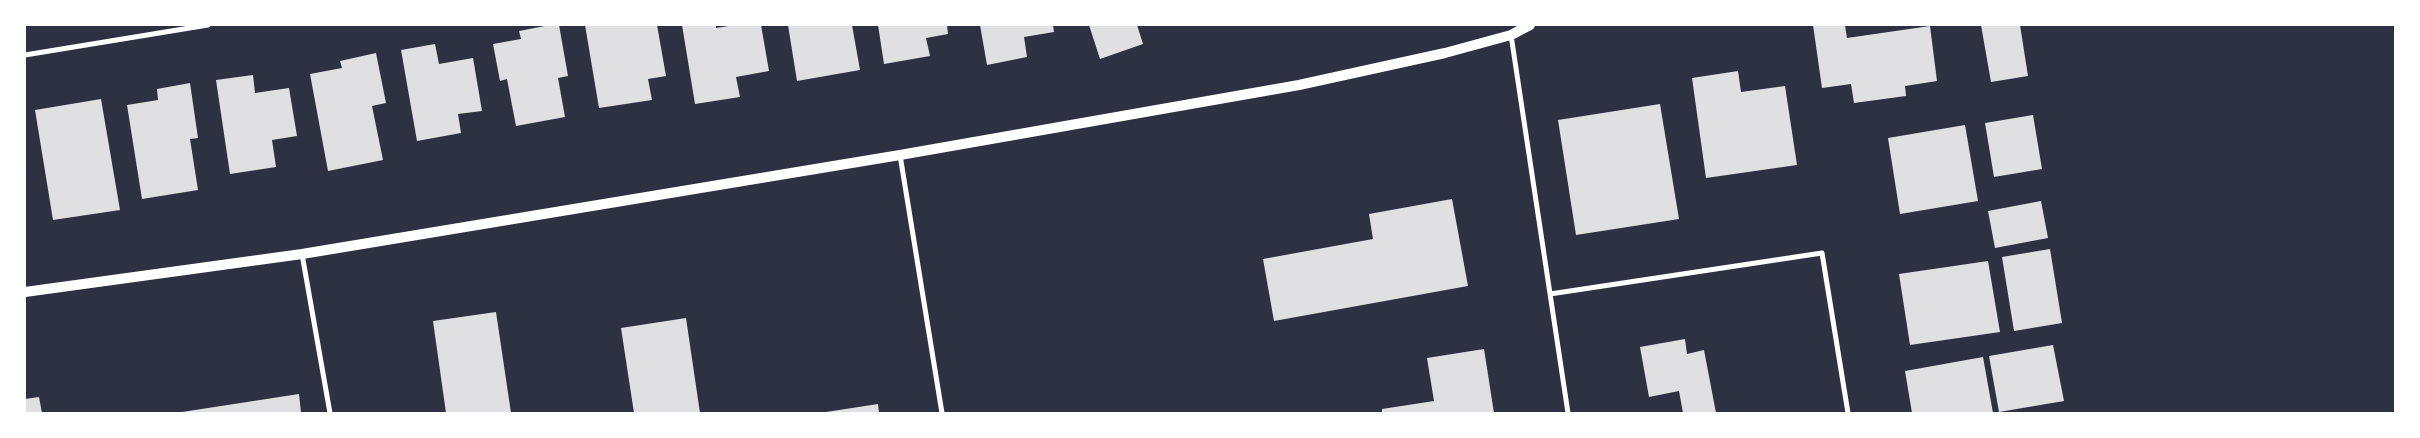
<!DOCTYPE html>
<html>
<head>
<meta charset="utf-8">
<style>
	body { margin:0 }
	#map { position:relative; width:2420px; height:438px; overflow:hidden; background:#2d3142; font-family:"Times New Roman",serif }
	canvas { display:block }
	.frame { position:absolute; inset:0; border:26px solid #fff; pointer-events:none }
</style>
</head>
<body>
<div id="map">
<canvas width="2420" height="438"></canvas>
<div class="frame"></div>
</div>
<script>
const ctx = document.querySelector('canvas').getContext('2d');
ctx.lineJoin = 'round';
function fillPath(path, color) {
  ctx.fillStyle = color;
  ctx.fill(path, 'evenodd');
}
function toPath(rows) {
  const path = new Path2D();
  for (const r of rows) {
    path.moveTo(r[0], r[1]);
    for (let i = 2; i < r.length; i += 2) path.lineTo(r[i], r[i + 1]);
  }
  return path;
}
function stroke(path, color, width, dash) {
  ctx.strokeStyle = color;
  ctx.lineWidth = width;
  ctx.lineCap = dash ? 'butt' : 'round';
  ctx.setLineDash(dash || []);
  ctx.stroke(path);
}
fillPath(toPath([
	[550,25,559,25,568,76,558,78,565,117,516,126,507,79,500,81,493,44,521,39,519,31],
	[585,25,657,25,666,76,648,79,652,100,599,108],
	[682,25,716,25,716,28,735,25,761,25,769,71,736,77,740,97,695,104],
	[788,25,852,25,860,70,797,81],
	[878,25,947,25,948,34,926,38,930,56,884,64],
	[980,25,1053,25,1054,32,1024,37,1027,57,987,65],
	[1089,25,1137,25,1143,44,1100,59],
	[1813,25,1845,25,1847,38,1930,26,1937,81,1905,86,1906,96,1854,103,1851,84,1822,88],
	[1981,25,2020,25,2028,76,1991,82],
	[435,44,439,64,473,58,482,111,458,114,461,133,417,141,401,50],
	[376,53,386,103,372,106,383,160,328,171,310,74,342,68,340,61],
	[1738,71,1741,92,1785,86,1797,165,1706,178,1692,78],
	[253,75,255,93,289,88,297,136,272,140,276,167,230,174,216,80],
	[190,83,198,138,190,139,198,190,142,199,127,105,158,100,157,89],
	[101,99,120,210,53,220,35,110],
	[1660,104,1679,219,1576,235,1558,120],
	[2033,115,2042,169,1994,177,1985,123],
	[1965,125,1978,201,1900,214,1888,138],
	[1452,199,1468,286,1274,321,1263,259,1373,239,1369,214],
	[2041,201,2048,238,1995,248,1988,211],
	[2050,249,2062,323,2014,331,2002,257],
	[1988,261,2000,332,1910,345,1899,274],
	[496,312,511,413,446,413,433,321],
	[686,318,700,413,634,413,621,328],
	[1685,339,1687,354,1704,350,1716,413,1683,413,1679,391,1649,397,1640,347],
	[2053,345,2064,401,1999,412,1989,356],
	[1484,349,1494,413,1382,413,1382,409,1434,401,1427,358],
	[1983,357,1993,413,1912,413,1905,371],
	[299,394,301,413,182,413,182,412],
	[39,397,42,413,25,413,25,399],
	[878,404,879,413,826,413,826,412]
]), '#e0e0e3');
stroke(toPath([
	[1511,35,1568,413],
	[25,55,208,25],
	[900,155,942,413],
	[302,254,330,413],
	[1550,294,1822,253,1848,413]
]), '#fff', 5);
stroke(toPath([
	[25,292,302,254,900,155,1299,85,1445,53,1511,35,1530,25]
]), '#fff', 10);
</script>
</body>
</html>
